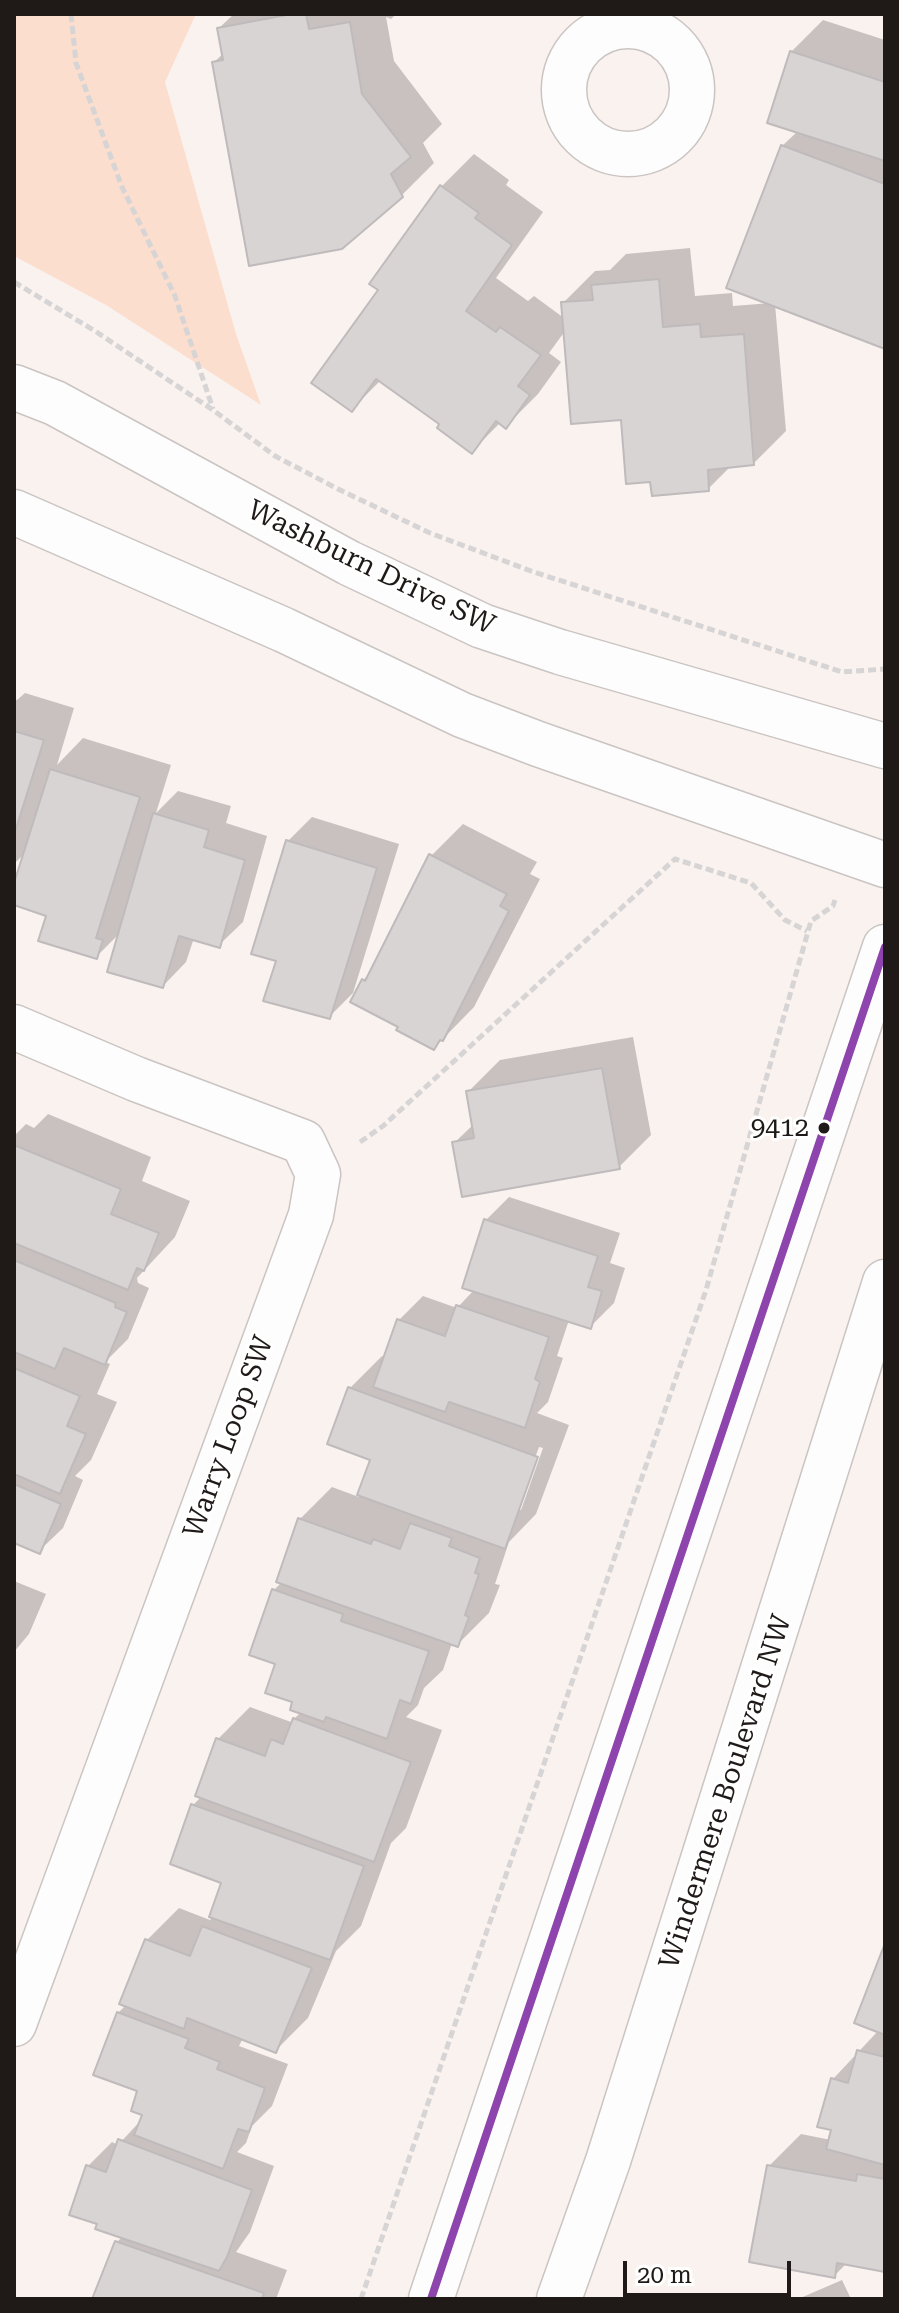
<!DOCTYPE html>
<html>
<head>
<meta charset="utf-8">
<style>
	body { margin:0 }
	#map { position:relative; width:899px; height:2313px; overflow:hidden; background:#faf2ef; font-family:"Roboto Serif",serif }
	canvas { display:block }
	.frame { position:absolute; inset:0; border:16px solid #1f1a18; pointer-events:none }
	.scale { position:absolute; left:623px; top:2261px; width:168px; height:36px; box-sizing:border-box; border:4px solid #1f1a18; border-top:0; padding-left:10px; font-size:24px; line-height:28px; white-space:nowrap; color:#1f1a18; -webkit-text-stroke:6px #fff; paint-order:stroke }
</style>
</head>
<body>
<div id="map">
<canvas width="899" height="2313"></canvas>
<div class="frame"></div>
<div class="scale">20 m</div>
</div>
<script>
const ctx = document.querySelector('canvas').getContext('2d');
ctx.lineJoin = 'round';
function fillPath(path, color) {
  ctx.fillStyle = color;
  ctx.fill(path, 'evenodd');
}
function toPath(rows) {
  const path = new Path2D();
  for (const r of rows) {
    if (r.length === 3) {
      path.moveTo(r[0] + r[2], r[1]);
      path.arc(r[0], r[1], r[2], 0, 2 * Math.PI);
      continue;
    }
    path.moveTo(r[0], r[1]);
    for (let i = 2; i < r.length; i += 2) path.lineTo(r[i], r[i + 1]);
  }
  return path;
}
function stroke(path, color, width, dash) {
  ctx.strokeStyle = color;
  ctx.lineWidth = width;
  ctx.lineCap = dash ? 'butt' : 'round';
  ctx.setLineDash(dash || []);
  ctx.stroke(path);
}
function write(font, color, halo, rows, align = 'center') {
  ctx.font = font + ' "Roboto Serif",serif';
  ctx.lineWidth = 6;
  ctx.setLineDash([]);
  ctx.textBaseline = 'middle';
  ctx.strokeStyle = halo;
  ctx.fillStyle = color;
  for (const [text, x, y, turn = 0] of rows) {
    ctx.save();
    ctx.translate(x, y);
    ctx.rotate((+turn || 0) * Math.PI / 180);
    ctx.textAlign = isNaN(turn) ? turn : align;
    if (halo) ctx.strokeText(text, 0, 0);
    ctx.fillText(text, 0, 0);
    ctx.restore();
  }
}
fillPath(toPath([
	[14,14,196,14,165,82,236,334,261,405,106,305,14,256]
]), '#fcdecf');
fillPath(toPath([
	[234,14,396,14,391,19,386,17,394,61,442,124,423,143,434,163,402,195,214,62,224,53,219,28],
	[823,20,885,40,885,346,775,304,786,431,754,463,732,465,708,489,652,479,623,418,565,331,549,353,561,362,538,394,506,426,501,422,472,451,442,423,381,380,352,409,381,290,442,186,474,154,509,180,506,185,543,212,496,278,528,301,534,296,564,318,563,303,595,271,610,270,626,254,690,248,695,296,732,293,733,306,771,303,782,146,798,131,791,52],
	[25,693,74,708,57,765,83,738,171,765,156,813,178,791,231,806,226,823,267,836,243,922,219,945,194,938,186,962,163,986,120,933,96,957,49,914,14,903,14,890,26,852,14,864,14,699,17,700],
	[312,817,399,844,353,993,329,1017,278,960,288,841],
	[463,824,537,862,530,874,540,879,474,1007,434,1048,401,1026,363,980,372,972,431,856],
	[633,1037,651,1135,619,1167,454,1143,474,1124,468,1092,500,1060],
	[48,1114,151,1157,142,1181,190,1201,175,1237,137,1278,138,1283,149,1288,128,1339,105,1362,110,1364,97,1394,117,1402,91,1460,75,1476,83,1480,63,1528,39,1551,14,1540,14,1136,26,1124,34,1128],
	[509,1197,620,1233,610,1263,625,1268,614,1303,590,1327,569,1320,557,1356,563,1358,548,1402,537,1413,569,1425,536,1514,509,1542,495,1584,500,1585,489,1613,457,1645,452,1643,443,1670,424,1688,418,1705,406,1717,442,1730,406,1828,391,1843,361,1926,336,1951,308,2018,276,2050,243,2038,239,2046,288,2064,272,2106,252,2126,246,2143,237,2152,274,2166,250,2232,236,2252,287,2270,276,2299,94,2299,117,2242,123,2236,88,2166,112,2142,118,2145,144,2117,140,2090,118,2013,127,2004,147,1940,179,1908,210,1920,214,1916,223,1882,193,1805,202,1796,218,1739,250,1707,291,1722,301,1712,278,1663,274,1590,282,1582,300,1519,332,1487,359,1497,372,1459,350,1388,382,1356,386,1357,399,1320,423,1296,457,1308,474,1290,485,1221],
	[539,1447,543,1448,521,1510,516,1510],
	[14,1581,46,1594,29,1634,14,1652],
	[885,1948,885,2270,847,2263,834,2276,769,2166,801,2134,831,2140,833,2129,833,2079,878,2031],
	[842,2280,851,2299,798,2299]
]), '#0003');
const building = toPath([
	[292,14,306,14,309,29,350,22,362,94,411,157,391,174,403,197,342,249,249,266,212,62,223,60,217,28,292,14],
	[790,51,885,82,885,161,767,123,790,51],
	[781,145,885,184,885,349,726,288,781,145],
	[440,185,479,213,475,218,512,245,466,311,496,332,500,327,541,355,518,386,530,395,506,429,496,421,472,454,437,428,439,424,376,379,352,412,311,383,378,290,369,284,440,185],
	[659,279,663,327,700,324,701,337,744,334,754,465,708,470,709,491,652,496,650,482,626,484,621,420,571,424,561,302,593,300,591,285,659,279],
	[14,731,44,740,14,835,14,731],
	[50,769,140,797,96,938,103,940,97,959,38,941,46,916,14,905,14,883,50,769],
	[153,813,209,830,204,847,245,860,220,948,179,936,163,988,107,972,153,813],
	[286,840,377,868,330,1019,263,1001,276,961,251,954,286,840],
	[429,854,507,894,500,906,509,911,443,1041,440,1040,434,1050,396,1030,398,1027,350,1002,362,979,365,981,429,854],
	[602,1068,620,1169,462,1197,452,1142,474,1138,466,1091,602,1068],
	[14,1145,121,1189,111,1214,159,1233,144,1271,137,1268,128,1290,14,1243,14,1145],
	[484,1219,598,1256,588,1287,602,1291,591,1329,462,1288,484,1219],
	[14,1260,116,1303,115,1307,127,1312,105,1365,64,1348,55,1369,14,1352,14,1260],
	[456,1305,549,1337,535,1379,540,1382,525,1428,449,1402,445,1412,373,1387,397,1319,445,1336,456,1305],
	[14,1368,80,1396,67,1426,86,1434,60,1494,14,1474,14,1368],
	[348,1387,538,1457,505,1549,357,1495,370,1460,327,1444,348,1387],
	[14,1484,61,1504,40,1554,14,1543,14,1484],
	[298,1518,371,1544,373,1539,400,1549,410,1523,452,1538,449,1546,480,1558,475,1573,479,1574,465,1615,469,1617,458,1647,276,1582,298,1518],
	[272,1589,343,1614,341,1621,429,1651,411,1704,400,1700,387,1739,326,1717,324,1722,290,1710,292,1702,265,1693,275,1664,249,1655,272,1589],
	[293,1718,411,1762,374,1862,195,1796,216,1738,265,1756,271,1739,283,1744,293,1718],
	[191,1804,364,1866,330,1960,209,1917,221,1883,170,1864,191,1804],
	[202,1926,312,1968,276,2053,187,2018,184,2029,119,2004,145,1939,190,1956,202,1926],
	[885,1943,885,2035,854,2023,885,1943],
	[117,2012,189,2039,185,2048,220,2062,217,2069,265,2088,249,2132,238,2129,223,2169,134,2135,142,2115,131,2111,137,2091,93,2075,117,2012],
	[857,2050,885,2057,885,2165,826,2149,831,2130,817,2127,831,2078,848,2083,857,2050],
	[118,2139,252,2190,227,2257,219,2271,95,2229,97,2224,69,2215,86,2165,106,2172,118,2139],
	[767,2165,856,2181,857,2174,885,2179,885,2272,837,2263,835,2278,749,2262,767,2165],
	[115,2241,264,2293,262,2299,92,2299,115,2241]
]);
fillPath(building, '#d8d4d4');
stroke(building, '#bfbabb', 2);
const street = toPath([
	[628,90,64],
	[14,1027,136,1079,303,1142,318,1174,311,1215,14,2024]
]);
const secondary = toPath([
	[14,387,55,403,349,563,482,626,560,652,885,746],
	[14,512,284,630,462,715,538,744,885,865],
	[431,2299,885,947],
	[559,2299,608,2161,885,1282]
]);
stroke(street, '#cac4c2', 47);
stroke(secondary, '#cac4c2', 47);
stroke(toPath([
	[71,14,76,63,122,187,175,296,213,409],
	[14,282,95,331,213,410,275,456,338,489,430,533,531,571,842,672,885,669],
	[360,1142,383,1126,675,859,751,883,785,920,807,931],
	[361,2299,706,1290,811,921,833,906,835,900]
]), '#d6d4d4', 5, [8, 4]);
stroke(street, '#fefdfd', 44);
stroke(secondary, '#fefdfd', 44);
stroke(toPath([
	[431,2299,885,947]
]), '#8e44ad', 8);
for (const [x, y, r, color] of [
	[824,1128,7,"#1f1a18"]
]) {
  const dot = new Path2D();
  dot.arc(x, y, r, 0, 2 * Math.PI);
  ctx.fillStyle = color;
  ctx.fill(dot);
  stroke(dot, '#fff', 3);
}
write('26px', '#1f1a18', '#fff', [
	["9412",809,1128]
], 'right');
write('28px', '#1f1a18', '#fff', [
	["Washburn Drive SW",371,568,26],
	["Warry Loop SW",229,1437,-70],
	["Windermere Boulevard NW",726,1792,-72]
]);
</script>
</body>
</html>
